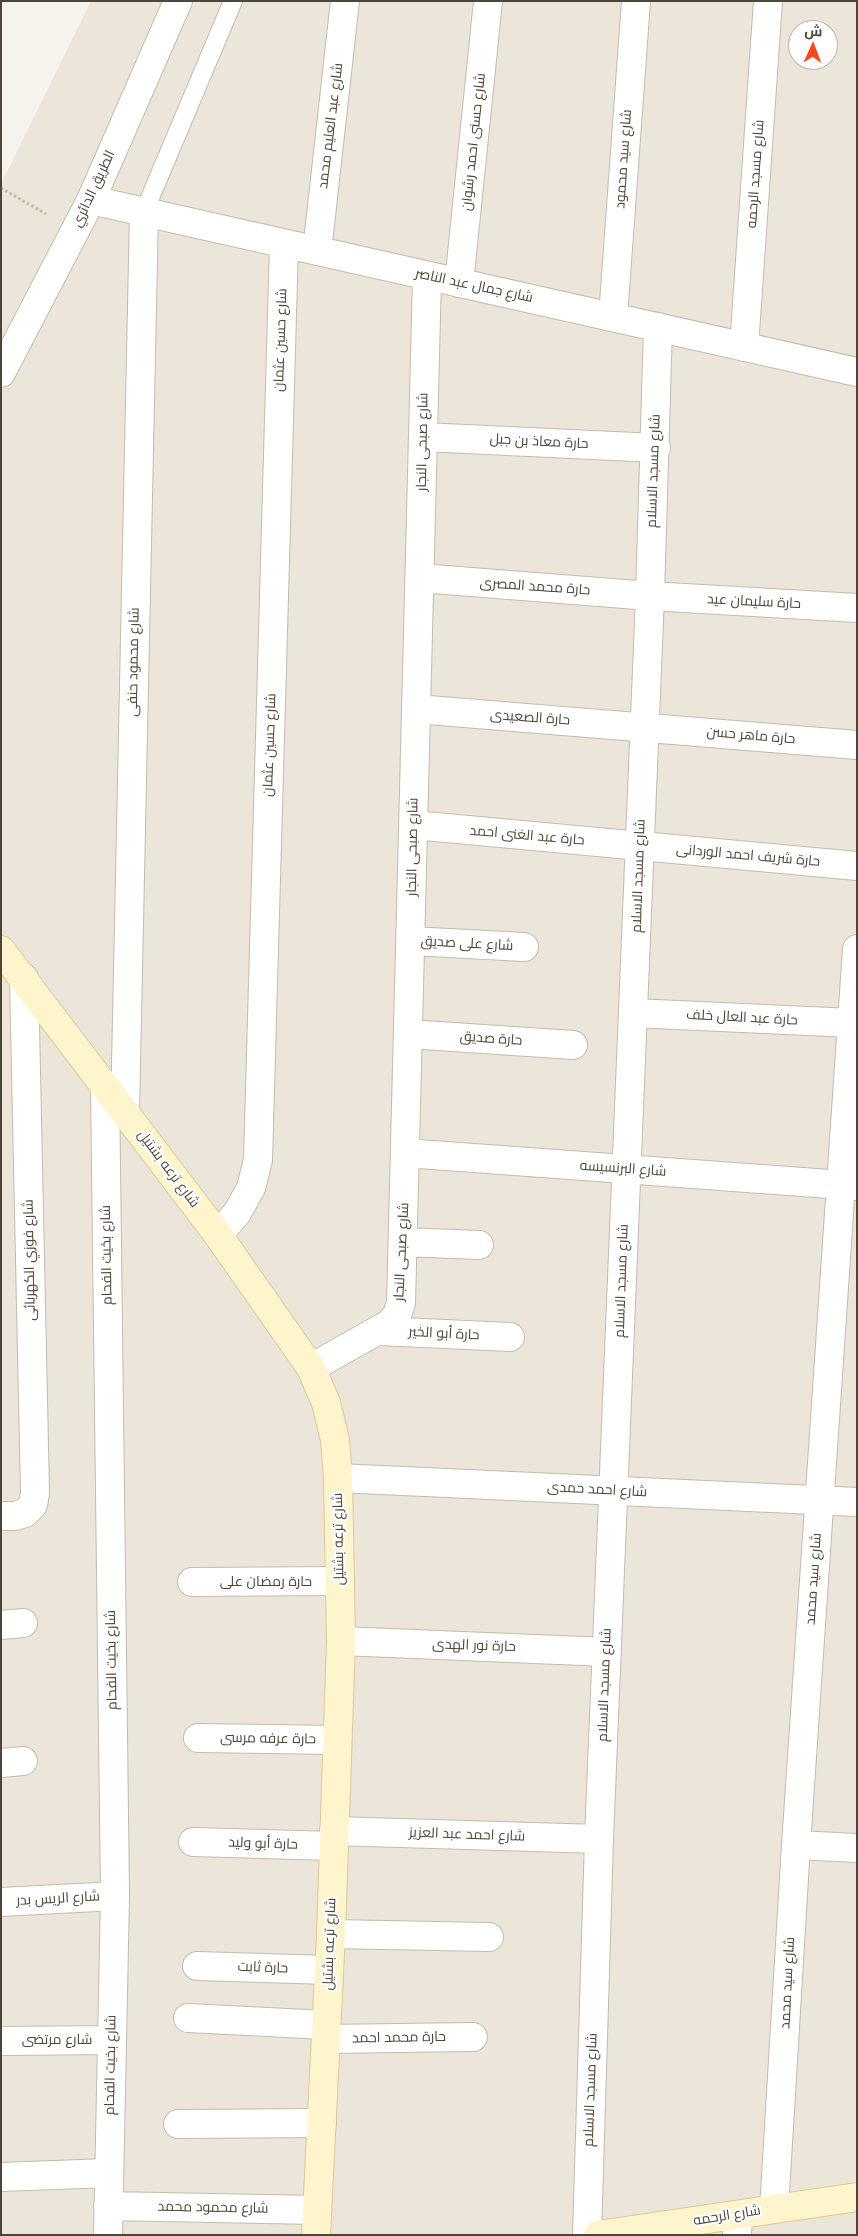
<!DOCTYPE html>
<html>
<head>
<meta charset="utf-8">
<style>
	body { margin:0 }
	#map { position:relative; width:858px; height:2236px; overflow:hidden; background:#f6f3ec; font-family:"DM Sans",Cairo,sans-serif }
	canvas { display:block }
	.frame { position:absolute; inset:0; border:2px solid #4c4538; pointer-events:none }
	.north { position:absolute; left:788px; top:20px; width:50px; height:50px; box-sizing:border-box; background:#fff; border:1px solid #b7b5af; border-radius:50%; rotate:2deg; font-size:14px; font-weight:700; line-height:20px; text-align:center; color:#4c4538 }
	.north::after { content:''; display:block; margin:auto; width:18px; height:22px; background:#ff441a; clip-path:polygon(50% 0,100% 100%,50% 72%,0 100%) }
</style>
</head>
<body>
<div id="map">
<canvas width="858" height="2236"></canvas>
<div class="frame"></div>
<div class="north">ش</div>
</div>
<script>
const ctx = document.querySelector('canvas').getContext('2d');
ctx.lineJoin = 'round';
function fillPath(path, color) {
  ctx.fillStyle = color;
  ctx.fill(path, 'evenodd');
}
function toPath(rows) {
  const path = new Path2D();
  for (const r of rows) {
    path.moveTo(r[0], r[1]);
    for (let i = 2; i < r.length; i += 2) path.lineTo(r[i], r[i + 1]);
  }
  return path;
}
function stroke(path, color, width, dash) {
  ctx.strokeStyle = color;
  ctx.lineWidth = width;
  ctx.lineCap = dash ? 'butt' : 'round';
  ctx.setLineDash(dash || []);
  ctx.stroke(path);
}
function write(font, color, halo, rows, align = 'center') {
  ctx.font = font + ' "DM Sans",Cairo,sans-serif';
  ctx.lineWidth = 4.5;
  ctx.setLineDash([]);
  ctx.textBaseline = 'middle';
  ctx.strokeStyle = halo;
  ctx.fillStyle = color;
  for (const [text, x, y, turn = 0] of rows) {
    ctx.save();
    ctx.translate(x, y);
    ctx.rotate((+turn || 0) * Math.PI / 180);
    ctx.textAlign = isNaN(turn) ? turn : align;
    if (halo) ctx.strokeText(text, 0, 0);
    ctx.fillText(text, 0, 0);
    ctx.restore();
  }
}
fillPath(toPath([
	[91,1,857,1,857,2235,1,2235,1,184],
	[798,30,828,30,828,60,798,60]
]), '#ebe6d9');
const lane = toPath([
	[144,212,233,1]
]);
const street = toPath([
	[91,200,857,372],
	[317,251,345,1],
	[459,283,488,1],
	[613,317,636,1],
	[744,347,768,1],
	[1,373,91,200,178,1],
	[423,437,656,448],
	[420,578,650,596,857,608],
	[416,709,857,745],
	[414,825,857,866],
	[411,941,524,947],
	[633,1013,852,1023],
	[408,1034,573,1045],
	[105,1086,115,1896,108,2235],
	[125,1112,144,212],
	[405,1153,857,1186],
	[218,1235,237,1213,251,1188,258,1160,284,244],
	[403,1242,479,1245],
	[379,1331,510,1337],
	[311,1368,389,1324,397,1315,401,1303,427,277],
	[338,1478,857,1502],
	[1,1516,15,1516,25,1513,33,1505,35,1493,24,978],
	[192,1582,340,1581],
	[1,1625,23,1623],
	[341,1641,607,1652],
	[198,1738,337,1740],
	[1,1763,23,1761],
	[334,1831,599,1839],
	[193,1842,334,1846],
	[796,1845,857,1848],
	[1,1902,115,1896],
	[331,1934,489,1937],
	[197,1966,329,1970],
	[188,2018,326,2025],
	[326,2039,473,2037],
	[1,2041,112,2040],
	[178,2124,322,2123],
	[1,2177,108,2173],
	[108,2206,317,2210],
	[774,2209,796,1845,857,949],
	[587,2235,599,1839,650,596,658,327],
	[737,2235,738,2215]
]);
const secondary = toPath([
	[1,950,218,1235,311,1368,326,1403,335,1440,338,1478,341,1641,331,1934,316,2235],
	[598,2235,857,2197]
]);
stroke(lane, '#c3bcad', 20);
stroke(street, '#c3bcad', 30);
stroke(secondary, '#d8c999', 30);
stroke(toPath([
	[1,188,46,214]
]), '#c5b99d', 3, [2.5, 2.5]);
stroke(lane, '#fff', 18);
stroke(street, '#fff', 28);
stroke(secondary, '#fff5cd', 28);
write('14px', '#4c4538', '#fff', [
	["شارع عبد العليم محمد",331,126,-83],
	["شارع حسنى احمد رشوان",474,142,-84],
	["شارع سيد محمود",624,159,-86],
	["شارع مسجد الرحمه",756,174,-86],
	["الطريق الدائري",94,189,-65],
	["شارع جمال عبد الناصر",474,286,12],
	["شارع حسين عثمان",281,340,-88],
	["شارع صبحى النجار",423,442,-89],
	["حارة معاذ بن جبل",539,442,3],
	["شارع مسجد الاسلام",654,471,-88],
	["حارة محمد المصرى",535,587,4],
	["حارة سليمان عيد",754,602,3],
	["شارع محمود حنفى",134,662,-89],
	["حارة الصعيدى",530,718,4],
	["حارة ماهر حسن",751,736,5],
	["شارع حسين عثمان",270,745,-88],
	["حارة عبد الغنى احمد",527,836,5],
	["شارع صبحى النجار",413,847,-89],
	["حارة شريف احمد الوردانى",748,856,5],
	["شارع مسجد الاسلام",639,876,-88],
	["شارع على صديق",467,944,3],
	["حارة عبد العال خلف",742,1018,3],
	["حارة صديق",491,1039,4],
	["شارع ترعه بشتيل",168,1169,53],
	["شارع البرنسيسه",623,1169,4],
	["شارع صبحى النجار",402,1252,-87],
	["شارع بخيت الفحام",107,1255,-91],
	["شارع فوزي الكهربائى",30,1260,-91],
	["شارع مسجد الاسلام",622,1281,-88],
	["حارة أبو الخير",444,1334,3],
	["شارع احمد حمدى",597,1490,3],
	["شارع ترعه بشتيل",339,1539,-91],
	["شارع سيد محمد",814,1579,-86],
	["حارة رمضان على",266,1582],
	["حارة نور الهدى",474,1646,2],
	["شارع بخيت الفحام",112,1660,-91],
	["شارع مسجد الاسلام",605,1685,-88],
	["حارة عرفه مرسى",268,1739,1],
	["شارع احمد عبد العزيز",467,1835,2],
	["حارة أبو وليد",263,1844,2],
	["شارع الريس بدر",58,1899,-3],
	["شارع ترعه بشتيل",330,1944,-88],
	["حارة ثابت",263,1968,2],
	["شارع سيد محمد",788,1983,-87],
	["حارة محمد احمد",399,2038,-1],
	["شارع مرتضى",57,2040],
	["شارع بخيت الفحام",111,2065,-89],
	["شارع مسجد الاسلام",591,2090,-88],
	["شارع محمود محمد",213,2208,1],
	["شارع الرحمه",727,2216,-9]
]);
</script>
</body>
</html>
